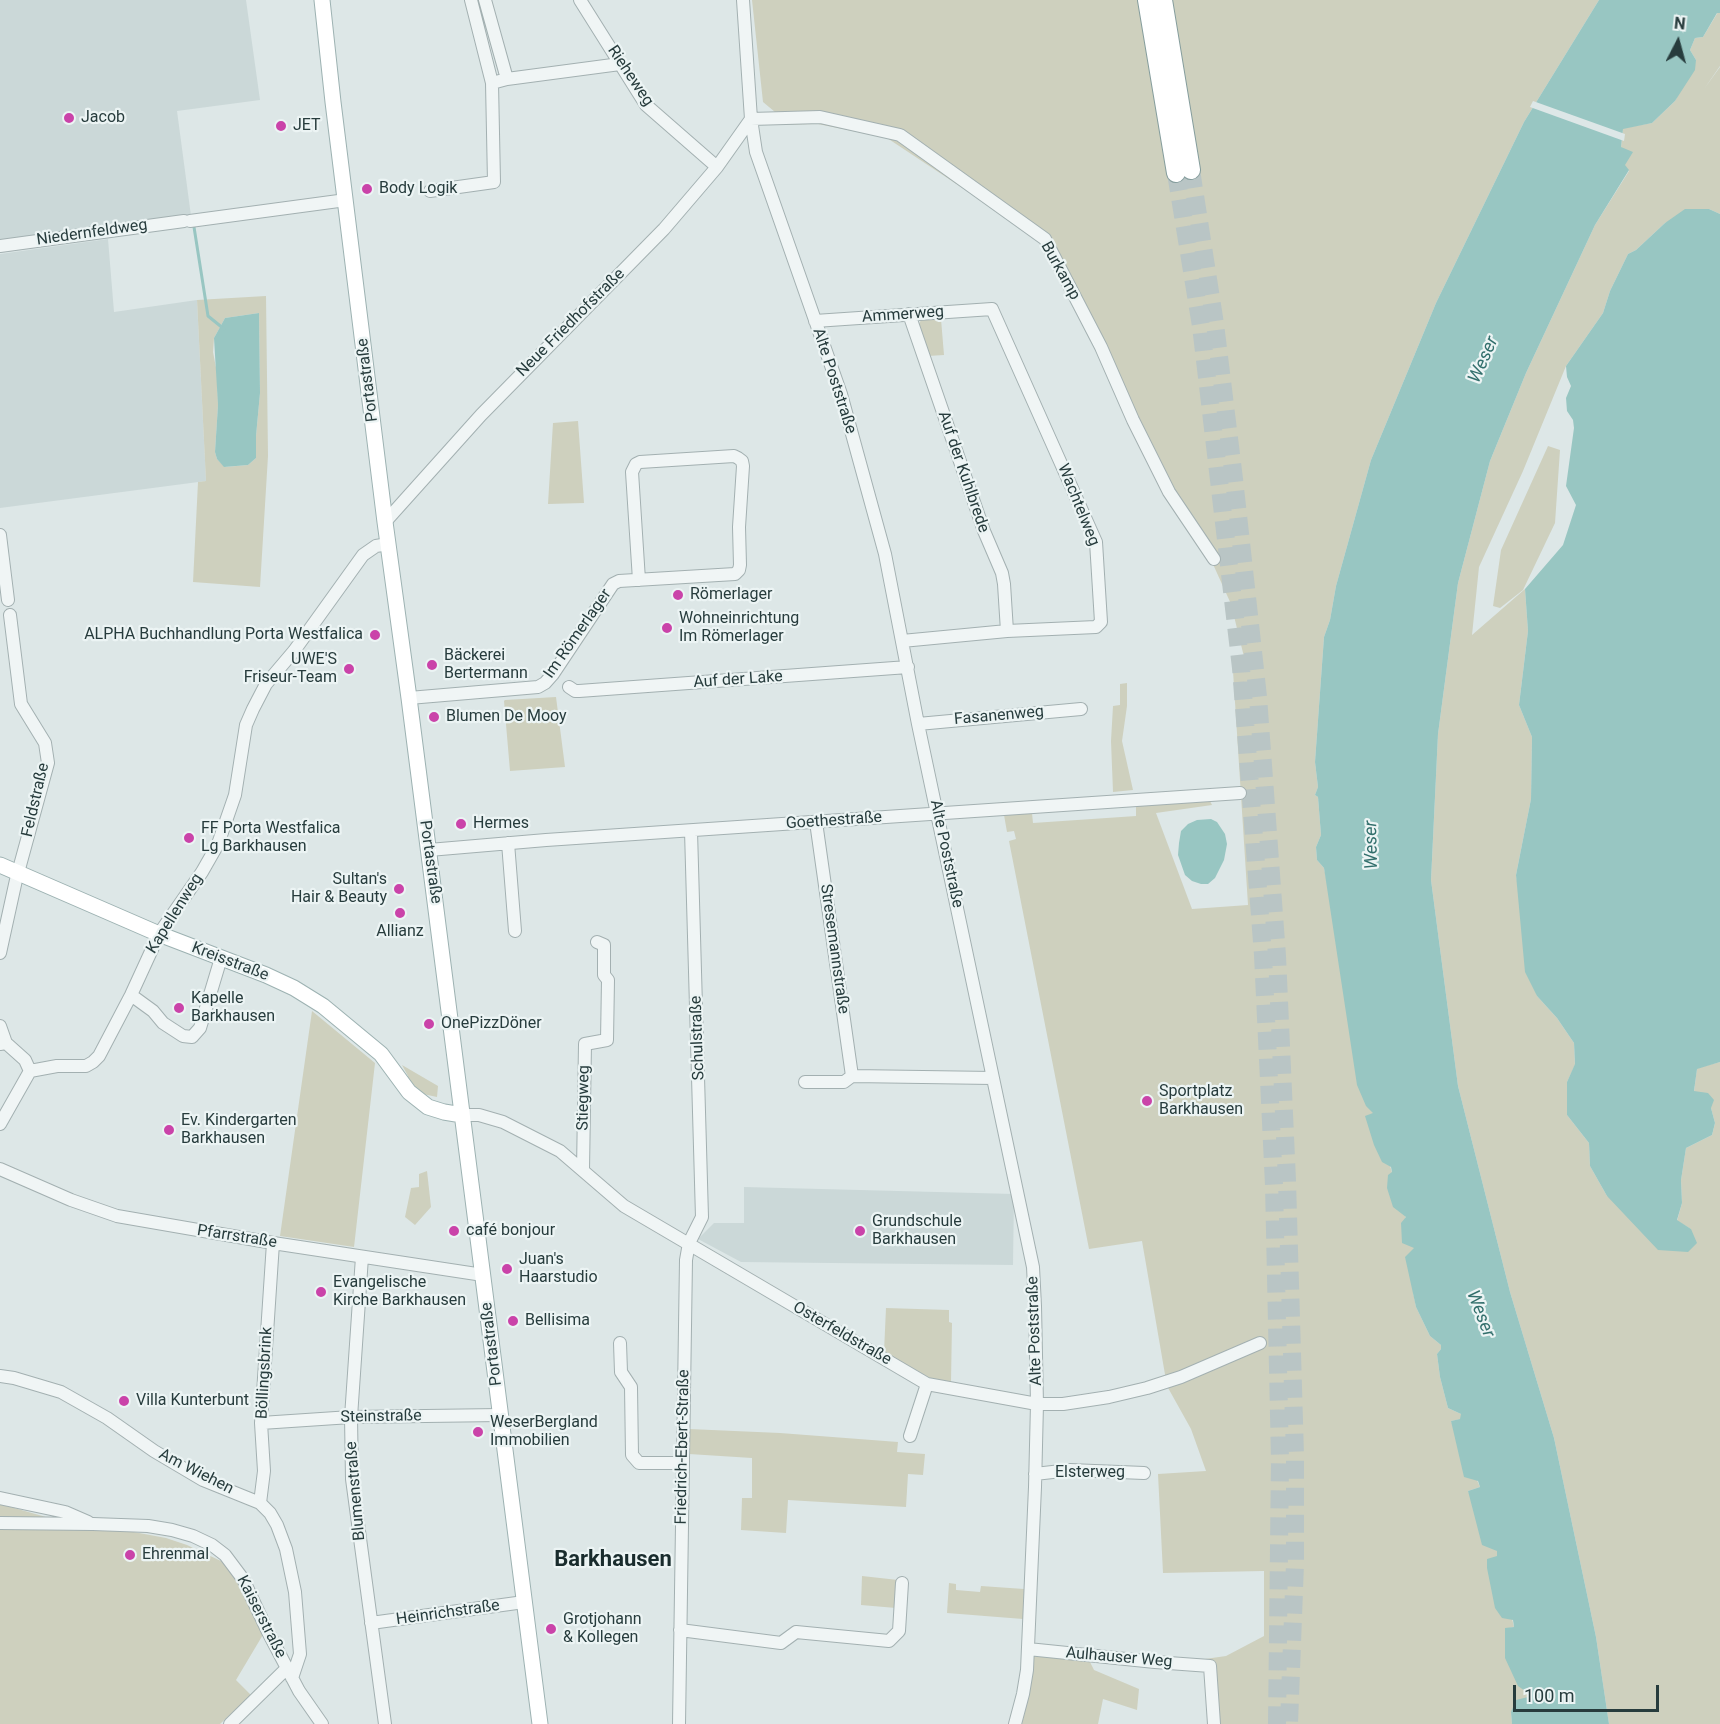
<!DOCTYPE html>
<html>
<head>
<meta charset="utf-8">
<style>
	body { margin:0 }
	#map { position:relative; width:1720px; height:1724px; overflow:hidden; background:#dde7e7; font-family:Roboto,sans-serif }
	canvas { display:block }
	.north { position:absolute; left:1648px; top:12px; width:60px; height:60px; -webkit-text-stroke:4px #ecf4f4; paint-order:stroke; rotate:6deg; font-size:16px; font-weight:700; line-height:24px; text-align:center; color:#273c3d }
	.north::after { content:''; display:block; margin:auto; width:21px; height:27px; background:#273c3d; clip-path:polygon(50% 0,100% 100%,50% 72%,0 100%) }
	.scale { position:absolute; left:1513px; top:1685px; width:146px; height:27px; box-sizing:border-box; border:3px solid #273c3d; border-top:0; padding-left:8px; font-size:18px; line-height:21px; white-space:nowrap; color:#273c3d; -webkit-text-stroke:4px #ecf4f4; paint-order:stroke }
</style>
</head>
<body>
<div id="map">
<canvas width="1720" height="1724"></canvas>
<div class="north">N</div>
<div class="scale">100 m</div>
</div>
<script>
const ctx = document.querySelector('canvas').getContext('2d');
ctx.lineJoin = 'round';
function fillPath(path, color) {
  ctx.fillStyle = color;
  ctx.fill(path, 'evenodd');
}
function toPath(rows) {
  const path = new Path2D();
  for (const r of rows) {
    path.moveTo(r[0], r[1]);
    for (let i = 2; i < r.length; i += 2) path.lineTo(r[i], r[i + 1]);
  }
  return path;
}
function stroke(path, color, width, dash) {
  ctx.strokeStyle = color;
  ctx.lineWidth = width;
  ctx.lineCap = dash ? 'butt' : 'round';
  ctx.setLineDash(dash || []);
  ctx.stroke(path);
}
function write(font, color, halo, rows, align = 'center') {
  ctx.font = font + ' Roboto,sans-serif';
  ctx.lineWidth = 4.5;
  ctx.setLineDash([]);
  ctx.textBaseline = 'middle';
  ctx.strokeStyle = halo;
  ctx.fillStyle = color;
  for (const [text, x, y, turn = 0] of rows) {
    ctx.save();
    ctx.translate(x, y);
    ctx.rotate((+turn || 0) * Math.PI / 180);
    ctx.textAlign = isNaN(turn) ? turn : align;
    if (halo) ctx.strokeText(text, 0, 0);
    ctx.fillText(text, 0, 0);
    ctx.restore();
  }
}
fillPath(toPath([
	[0,0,246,0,260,100,177,111,191,216,0,246],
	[108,239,114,312,197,300,206,481,0,508,0,254],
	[744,1187,1014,1194,1013,1265,741,1262,698,1239,714,1223,744,1223]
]), '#cbd8d8');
fillPath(toPath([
	[752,0,1599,0,1524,122,1436,303,1371,460,1336,586,1330,620,1324,637,1315,762,1318,787,1315,795,1318,797,1321,835,1316,847,1317,860,1324,868,1374,1113,1415,1248,1413,1292,1416,1307,1430,1336,1441,1345,1441,1349,1437,1354,1440,1377,1448,1408,1461,1414,1461,1419,1451,1421,1480,1487,1468,1491,1497,1551,1497,1556,1514,1627,1505,1629,1528,1692,1528,1697,1511,1712,1512,1724,1211,1724,1205,1659,1226,1656,1264,1636,1264,1571,1163,1573,1158,1474,1206,1471,1191,1429,1167,1386,1142,1241,1089,1249,1009,841,1016,839,1014,831,1007,832,1004,815,1032,813,1033,823,1136,816,1136,806,1210,801,1212,805,1156,813,1192,909,1248,905,1233,671,1247,669,1231,604,1212,562,1167,493,1047,244,887,138,818,124,763,125,775,112,763,102],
	[1718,12,1720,13,1720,66,1704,89,1720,67,1720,214,1709,209,1665,223,1636,250,1628,254,1610,291,1603,313,1566,366,1523,471,1479,567,1472,635,1525,589,1528,631,1519,705,1532,737,1531,799,1516,875,1537,996,1557,1018,1574,1043,1575,1065,1567,1082,1567,1115,1589,1143,1590,1166,1607,1196,1691,1229,1677,1221,1682,1203,1681,1180,1686,1148,1712,1135,1715,1123,1711,1108,1694,1092,1697,1068,1720,1062,1720,1724,1609,1724,1596,1637,1554,1438,1510,1292,1458,1086,1431,880,1438,734,1458,583,1490,461,1526,373,1595,225,1629,171,1625,166,1621,147,1623,128,1652,123,1675,101,1696,60,1690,50,1695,38,1703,37],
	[266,296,268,456,260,587,193,582,198,482,206,481,197,300],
	[259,313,260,393,256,436,256,458,248,465,225,467,217,459,215,452,218,405,217,373,213,352,214,338,225,318],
	[941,319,944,355,928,356,919,324,921,320],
	[578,421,584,503,548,504,553,423],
	[1548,446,1560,450,1555,523,1523,590,1500,608,1493,606,1501,550],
	[1127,683,1127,706,1122,741,1133,790,1113,792,1111,741,1113,706,1120,705,1120,684],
	[556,697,565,767,510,771,504,701,505,700],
	[312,1011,375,1063,354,1247,280,1236],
	[402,1065,438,1086,437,1097,423,1094,408,1081,408,1076],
	[427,1171,431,1207,415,1225,405,1217,411,1188,419,1187,419,1174],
	[886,1308,949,1310,949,1322,952,1323,951,1382,930,1378,884,1352],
	[689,1429,780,1433,898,1442,897,1452,925,1454,923,1475,908,1474,906,1507,788,1500,786,1533,741,1530,742,1498,752,1498,752,1458,689,1454],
	[0,1504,92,1530,123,1530,166,1538,187,1545,223,1562,232,1571,239,1581,264,1633,236,1680,251,1695,220,1724,0,1724],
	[862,1576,898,1580,896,1608,861,1605],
	[949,1583,956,1584,956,1590,980,1592,981,1586,1024,1589,1023,1619,947,1613],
	[1034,1656,1090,1662,1094,1670,1139,1689,1137,1710,1103,1699,1098,1724,1022,1724,1029,1695]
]), '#ced0be');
fillPath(toPath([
	[1599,0,1720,0,1720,13,1717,13,1703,37,1695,38,1690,50,1696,60,1695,70,1675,101,1652,123,1623,129,1621,147,1633,152,1625,165,1629,170,1595,225,1526,373,1490,461,1458,583,1438,734,1431,880,1458,1086,1510,1292,1554,1438,1596,1637,1609,1724,1512,1724,1511,1712,1516,1700,1528,1697,1528,1693,1518,1686,1505,1658,1505,1628,1514,1627,1513,1620,1502,1618,1495,1608,1487,1568,1487,1559,1497,1556,1497,1551,1482,1545,1468,1491,1480,1487,1478,1481,1464,1477,1451,1421,1460,1419,1461,1414,1448,1408,1440,1377,1437,1354,1441,1349,1441,1345,1430,1336,1416,1307,1405,1257,1414,1248,1402,1243,1401,1223,1406,1217,1393,1207,1387,1188,1388,1175,1392,1172,1391,1167,1382,1162,1374,1145,1365,1116,1373,1113,1366,1106,1357,1085,1324,868,1317,860,1316,847,1321,835,1318,797,1315,795,1318,787,1315,762,1324,637,1330,620,1336,586,1371,460,1436,303,1524,122],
	[1685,209,1709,209,1720,214,1720,1062,1697,1069,1694,1091,1708,1093,1714,1100,1711,1108,1715,1123,1712,1135,1686,1148,1681,1180,1682,1203,1677,1220,1691,1229,1697,1243,1688,1252,1658,1250,1607,1196,1590,1166,1589,1143,1567,1115,1567,1082,1575,1064,1574,1043,1557,1018,1537,996,1525,972,1516,875,1531,799,1532,737,1519,705,1528,631,1525,589,1563,545,1576,505,1566,486,1574,428,1573,420,1567,411,1566,398,1571,386,1567,377,1566,366,1603,313,1610,291,1628,254,1636,250,1665,223],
	[259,313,260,393,256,436,256,458,248,465,224,467,217,459,215,452,218,405,214,338,225,318],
	[1211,819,1217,822,1225,834,1227,844,1224,860,1215,878,1208,884,1201,884,1192,881,1185,875,1178,855,1179,843,1181,831,1188,824,1197,820]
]), '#98c6c2');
fillPath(toPath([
	[1533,101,1625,134,1624,141,1530,107]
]), '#dde7e7');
stroke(toPath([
	[194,227,208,316,224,329]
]), '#98c6c2', 3);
stroke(toPath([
	[1191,170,1215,324,1234,479,1258,697,1277,956,1287,1181,1295,1456,1295,1563,1289,1724],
	[1176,173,1201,326,1241,668,1263,955,1274,1185,1280,1460,1277,1724]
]), '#b9c5c5', 18, [18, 9]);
const minor = toPath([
	[471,0,492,83,507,79,620,64],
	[485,0,507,79],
	[580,0,646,105,717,167],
	[743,0,751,119,756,152,841,394,885,554,918,724,1033,1267,1035,1306,1037,1404,1035,1487,1027,1670,1023,1694,1015,1724],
	[751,119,820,117,900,135,1045,239,1101,347,1133,420,1169,492,1214,559],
	[430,191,494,182,492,83],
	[190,221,346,200],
	[0,246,184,221],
	[909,314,984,531,1002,573,1004,584,1007,631],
	[815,321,992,309,1096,542,1101,622,1096,627,1007,631,902,641],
	[385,522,481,415,664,229,717,167,751,119],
	[0,535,8,600],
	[569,687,575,691,579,691,908,667],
	[409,698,538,687,545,683,553,674,613,584,619,581,735,574,739,570,740,565,739,527,743,466,742,461,738,458,734,456,640,462,636,464,632,472,639,580],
	[918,724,1081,709],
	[816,822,852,1076,993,1078],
	[508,843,515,931],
	[429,850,546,840,1240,793],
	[0,953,16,880,48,763,45,743,21,704,10,615],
	[131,995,153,1011,163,1023,183,1036,192,1037,200,1028,221,958],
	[0,1026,6,1043],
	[0,1044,6,1043,25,1060,30,1071],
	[30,1071,57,1066,86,1066,93,1062,99,1056,131,995,159,934,202,872,218,844,235,795,246,725,253,709,266,684,294,651,363,555,376,546,388,544],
	[805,1082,844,1082,852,1076],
	[462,1115,479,1115,503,1122,560,1151,624,1206,927,1384,1037,1404,1063,1404,1109,1397,1147,1388,1181,1377,1260,1343],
	[0,1124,30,1071],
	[0,1169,71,1200,117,1216,273,1243,483,1275],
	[583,1170,585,1044,607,1040,608,980,604,975,604,945,597,942],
	[362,1257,351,1417,352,1479,385,1724],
	[620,1343,621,1372,631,1387,632,1455,639,1463,683,1463],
	[0,1376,14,1378,61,1392,107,1418,154,1451,203,1480,260,1503,270,1513,277,1525,286,1549,295,1592,300,1654,292,1678],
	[261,1423,351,1417,500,1415],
	[910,1436,927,1384],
	[1035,1474,1070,1470,1144,1473],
	[0,1498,65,1512,88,1522],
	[260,1503,264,1471,261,1423,273,1243],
	[0,1523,93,1524,148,1526,172,1530,193,1536,212,1545,225,1555,243,1579,268,1632,299,1691,322,1724],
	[371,1623,524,1602],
	[680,1630,781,1643,796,1632,889,1641,899,1631,902,1583],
	[1028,1649,1155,1662,1210,1666,1214,1724],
	[230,1724,287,1668],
	[679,1724,686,1260,689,1243,702,1217,691,831]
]);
const major = toPath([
	[322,0,333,102,385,522,409,698,540,1724],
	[0,865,159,934,266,975,294,988,323,1006,381,1054,409,1092,428,1107,444,1112,462,1115]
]);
const highway = toPath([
	[1147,0,1176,173],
	[1163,0,1191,170]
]);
stroke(minor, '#a3b0b1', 14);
stroke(major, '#9db2b2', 17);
stroke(highway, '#859d9d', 20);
stroke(minor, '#f0f5f5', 12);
stroke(major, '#fff', 15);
stroke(highway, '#fff', 18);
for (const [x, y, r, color] of [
	[69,118,6,"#ca43a9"],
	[281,126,6,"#ca43a9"],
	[367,189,6,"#ca43a9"],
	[678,595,6,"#ca43a9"],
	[667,628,6,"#ca43a9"],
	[375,635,6,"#ca43a9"],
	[432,665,6,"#ca43a9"],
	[349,669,6,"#ca43a9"],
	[434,717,6,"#ca43a9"],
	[461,824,6,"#ca43a9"],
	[189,838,6,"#ca43a9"],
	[399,889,6,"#ca43a9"],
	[400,913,6,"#ca43a9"],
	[179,1008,6,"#ca43a9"],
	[429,1024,6,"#ca43a9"],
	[1147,1101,6,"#ca43a9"],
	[169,1130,6,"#ca43a9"],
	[454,1231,6,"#ca43a9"],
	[860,1231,6,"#ca43a9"],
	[507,1269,6,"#ca43a9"],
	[321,1292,6,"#ca43a9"],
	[513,1321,6,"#ca43a9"],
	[124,1401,6,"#ca43a9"],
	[478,1432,6,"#ca43a9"],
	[130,1555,6,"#ca43a9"],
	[551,1629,6,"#ca43a9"]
]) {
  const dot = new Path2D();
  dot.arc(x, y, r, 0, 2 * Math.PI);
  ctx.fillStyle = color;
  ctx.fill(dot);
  stroke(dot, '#ecf4f4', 2);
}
write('16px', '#273c3d', '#ecf4f4', [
	["Rieheweg",630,76,56],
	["Niedernfeldweg",92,233,-8],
	["Burkamp",1060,271,61],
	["Ammerweg",903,315,-4],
	["Neue Friedhofstraße",571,323,-45],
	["Portastraße",368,380,-97],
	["Alte Poststraße",834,381,72],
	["Auf der Kuhlbrede",963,472,71],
	["Wachtelweg",1078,505,68],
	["Im Römerlager",578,634,-55],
	["Auf der Lake",738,680,-4],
	["Fasanenweg",999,716,-5],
	["Feldstraße",36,800,-77],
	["Goethestraße",834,821,-4],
	["Alte Poststraße",946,854,78],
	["Portastraße",430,862,82],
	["Kapellenweg",175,914,-58],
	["Stresemannstraße",834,949,82],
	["Kreisstraße",230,962,21],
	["Schulstraße",698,1038,-92],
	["Stiegweg",584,1098,-89],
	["Pfarrstraße",237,1237,9],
	["Alte Poststraße",1035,1331,-92],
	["Osterfeldstraße",842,1334,30],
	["Portastraße",492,1344,-97],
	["Böllingsbrink",265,1373,-87],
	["Steinstraße",381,1417,-1],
	["Friedrich-Ebert-Straße",683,1447,-89],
	["Am Wiehen",196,1472,27],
	["Elsterweg",1090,1473],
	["Blumenstraße",356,1491,-95],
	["Heinrichstraße",448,1613,-8],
	["Kaiserstraße",261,1617,63],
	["Aulhauser Weg",1119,1658,5]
]);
write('16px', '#273c3d', '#ecf4f4', [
	["Jacob",81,118],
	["JET",293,126],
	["Body Logik",379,189],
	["Römerlager",690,595],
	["Wohneinrichtung",679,619],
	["Im Römerlager",679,637],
	["ALPHA Buchhandlung Porta Westfalica",363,635,"right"],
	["Bäckerei",444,656],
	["Bertermann",444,674],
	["UWE'S",337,660,"right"],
	["Friseur-Team",337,678,"right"],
	["Blumen De Mooy",446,717],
	["Hermes",473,824],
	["FF Porta Westfalica",201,829],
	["Lg Barkhausen",201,847],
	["Sultan's",387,880,"right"],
	["Hair & Beauty",387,898,"right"],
	["Allianz",400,932,"center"],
	["Kapelle",191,999],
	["Barkhausen",191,1017],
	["OnePizzDöner",441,1024],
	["Sportplatz",1159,1092],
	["Barkhausen",1159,1110],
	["Ev. Kindergarten",181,1121],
	["Barkhausen",181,1139],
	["Grundschule",872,1222],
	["Barkhausen",872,1240],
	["café bonjour",466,1231],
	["Juan's",519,1260],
	["Haarstudio",519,1278],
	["Evangelische",333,1283],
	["Kirche Barkhausen",333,1301],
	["Bellisima",525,1321],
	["Villa Kunterbunt",136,1401],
	["WeserBergland",490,1423],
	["Immobilien",490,1441],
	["Ehrenmal",142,1555],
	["Grotjohann",563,1620],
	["& Kollegen",563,1638]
], 'left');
write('italic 18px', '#326f6c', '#ecf4f4', [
	["Weser",1484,360,-66],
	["Weser",1372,845,-91],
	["Weser",1480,1314,69]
]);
write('bold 22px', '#192c2d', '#ecf4f4', [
	["Barkhausen",613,1560]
]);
</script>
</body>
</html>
